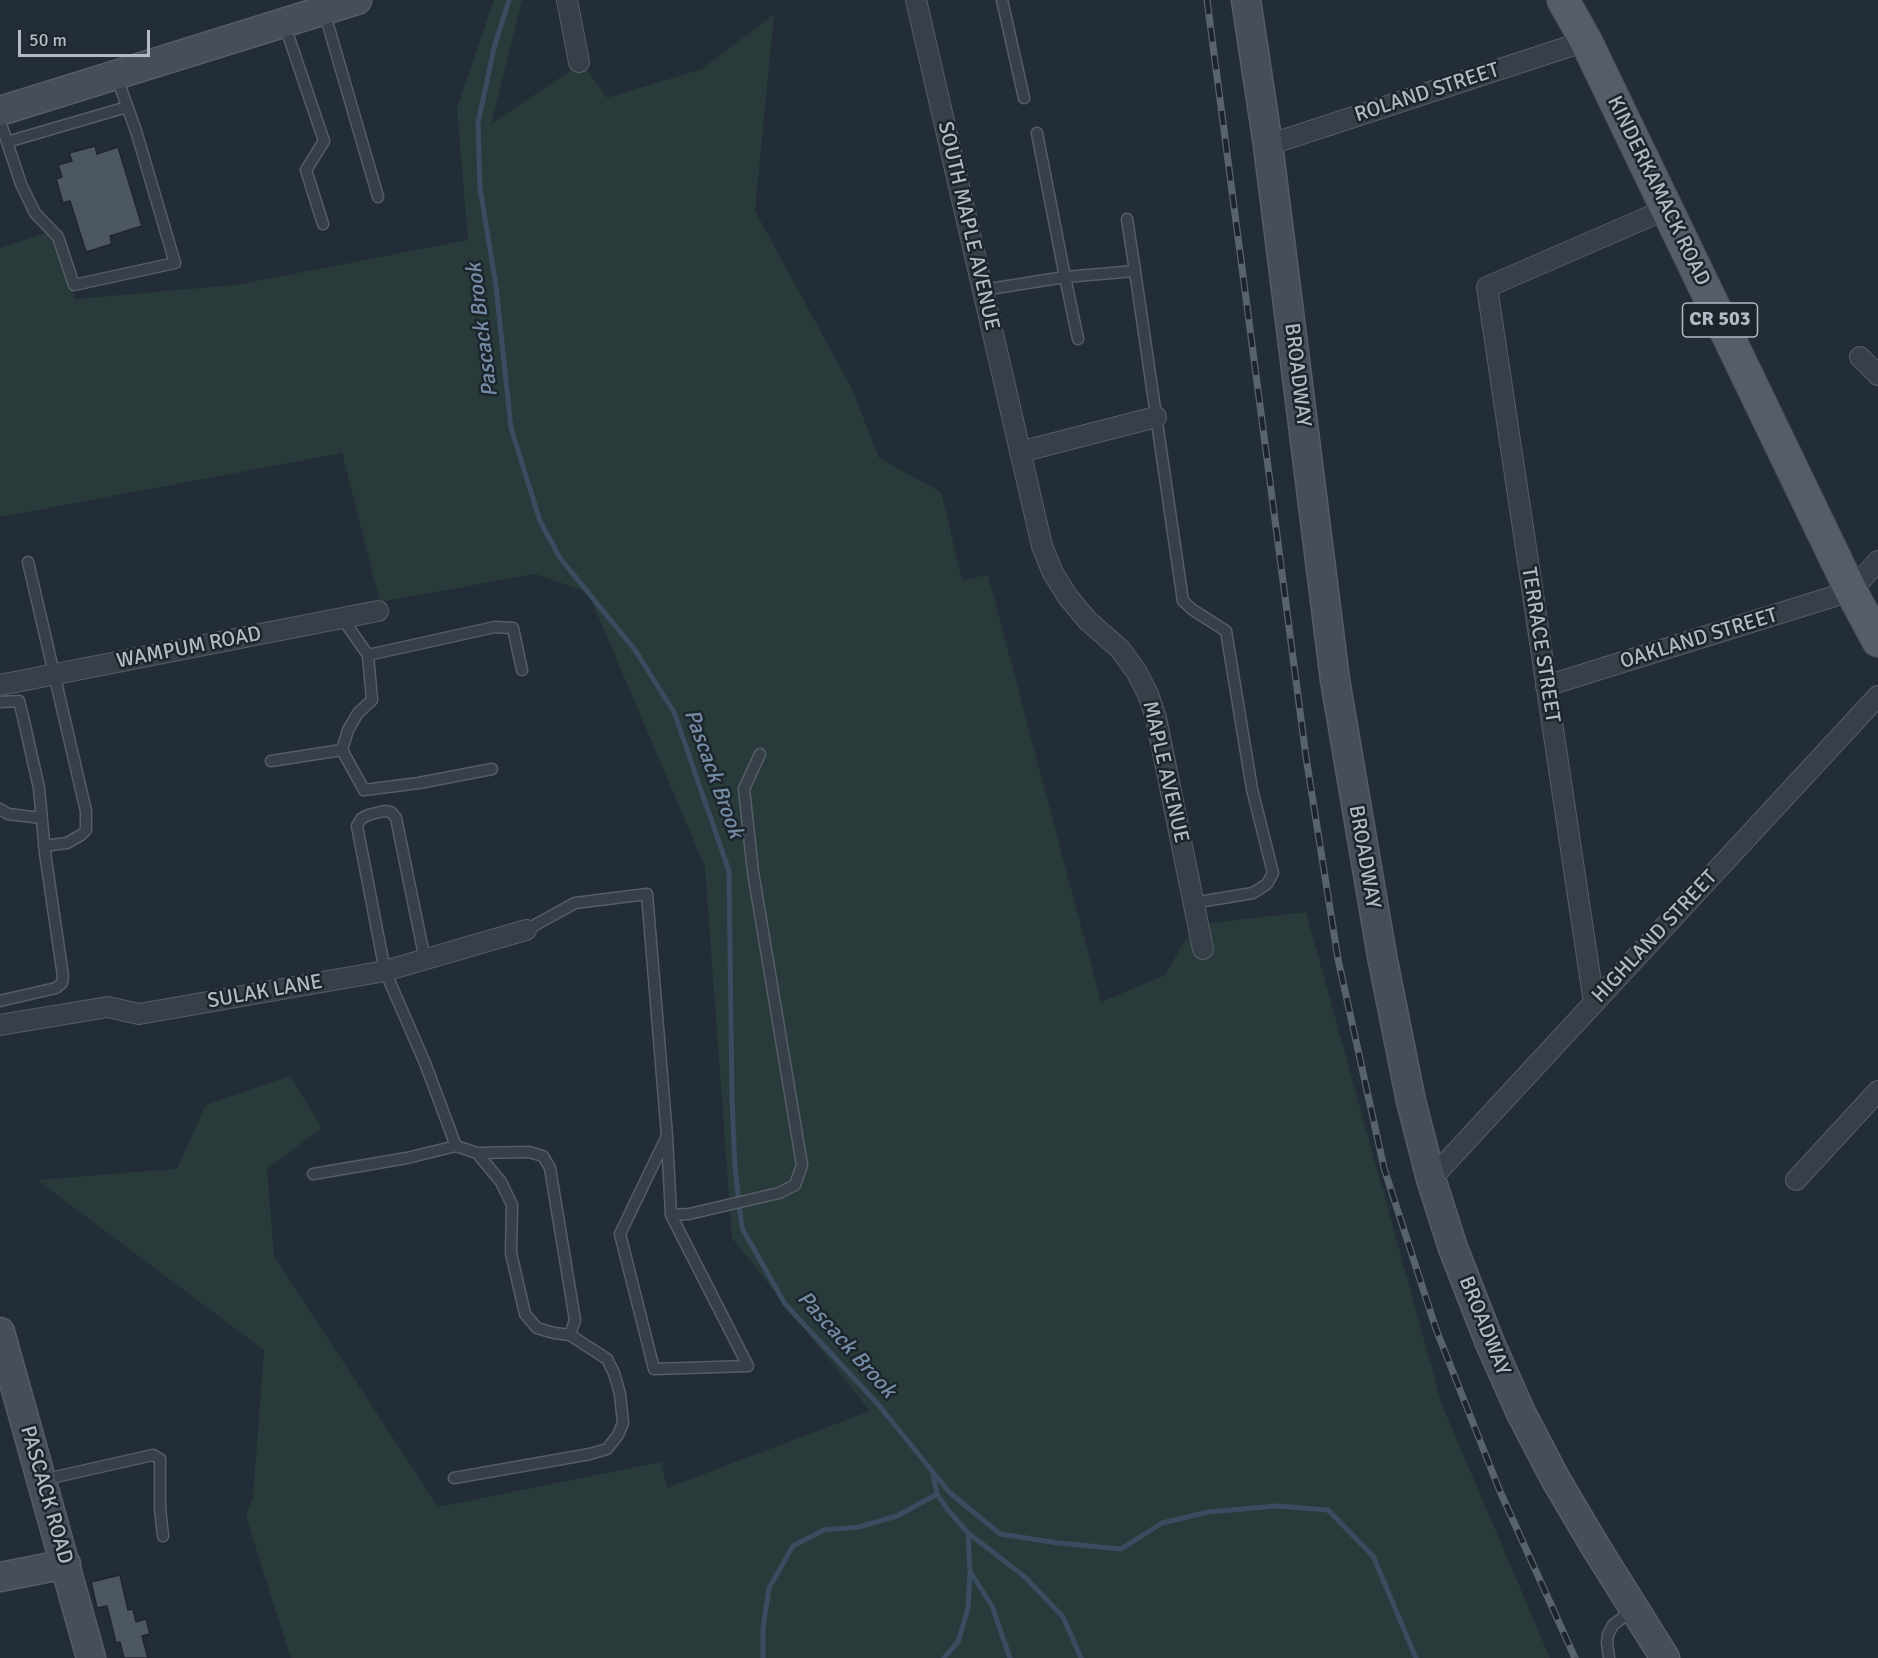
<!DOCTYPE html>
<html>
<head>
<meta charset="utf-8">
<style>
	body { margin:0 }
	#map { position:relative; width:1878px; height:1658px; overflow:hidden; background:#232d37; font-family:Signika,sans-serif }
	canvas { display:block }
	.scale { position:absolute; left:18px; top:30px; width:132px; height:27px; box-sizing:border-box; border:3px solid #b2bac4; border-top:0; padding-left:8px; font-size:18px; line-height:21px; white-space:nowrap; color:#b2bac4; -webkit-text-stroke:4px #1c242c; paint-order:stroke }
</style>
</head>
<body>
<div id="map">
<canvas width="1878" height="1658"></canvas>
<div class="scale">50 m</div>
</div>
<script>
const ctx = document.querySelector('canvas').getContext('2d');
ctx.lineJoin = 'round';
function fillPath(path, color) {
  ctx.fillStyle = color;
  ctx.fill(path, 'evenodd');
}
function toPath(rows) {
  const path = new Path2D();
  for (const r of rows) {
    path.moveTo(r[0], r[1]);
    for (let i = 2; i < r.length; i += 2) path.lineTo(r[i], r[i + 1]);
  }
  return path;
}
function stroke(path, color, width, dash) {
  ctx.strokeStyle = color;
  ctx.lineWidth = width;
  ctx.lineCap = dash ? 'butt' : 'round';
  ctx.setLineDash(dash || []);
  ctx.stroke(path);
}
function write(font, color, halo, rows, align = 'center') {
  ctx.font = font + ' Signika,sans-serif';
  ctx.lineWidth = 5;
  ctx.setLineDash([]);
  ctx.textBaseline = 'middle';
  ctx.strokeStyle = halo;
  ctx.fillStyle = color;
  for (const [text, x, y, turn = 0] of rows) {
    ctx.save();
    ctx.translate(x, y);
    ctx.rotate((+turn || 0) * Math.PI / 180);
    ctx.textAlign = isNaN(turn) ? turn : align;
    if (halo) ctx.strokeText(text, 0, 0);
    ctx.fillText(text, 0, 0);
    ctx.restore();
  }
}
fillPath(toPath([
	[494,0,522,0,491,124,582,63,607,98,702,69,774,14,755,211,852,389,879,458,941,492,962,580,988,575,1101,1002,1165,975,1194,925,1306,912,1442,1405,1550,1658,291,1658,246,1517,253,1497,264,1350,37,1180,177,1169,206,1105,290,1076,322,1128,267,1169,274,1256,438,1507,661,1462,667,1488,870,1411,732,1238,705,867,588,592,535,574,380,602,342,453,0,517,0,248,52,231,75,299,236,285,468,240,457,108]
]), '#283b3a');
stroke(toPath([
	[509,0,494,48,478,123,480,188,496,286,511,428,540,521,560,558,635,650,674,712,729,871,732,1098,735,1168,742,1228,785,1304,877,1403,949,1492,1000,1534,1058,1543,1121,1549,1162,1523,1208,1512,1276,1506,1328,1510,1373,1556,1416,1658],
	[937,1494,948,1510,968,1533,1025,1577,1063,1617,1081,1658],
	[971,1573,992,1606,1010,1658],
	[763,1658,763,1629,769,1588,793,1546,824,1530,859,1527,897,1516,937,1494,933,1474],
	[944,1658,958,1642,968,1608,970,1572,968,1533]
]), '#3a4c5f', 5);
const building = toPath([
	[95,146,97,154,118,147,142,226,110,236,112,244,86,252,70,201,63,203,56,179,62,177,58,165,72,161,69,153,95,146],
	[120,1575,128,1610,133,1609,136,1622,146,1619,150,1634,142,1636,148,1658,124,1658,120,1642,116,1643,107,1606,97,1608,91,1582,120,1575]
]);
fillPath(building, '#4c5763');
stroke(building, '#1e262e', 1.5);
const lane = toPath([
	[1002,0,1024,98],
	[324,11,378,197],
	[284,23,324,141,306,170,323,224],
	[0,121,21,184,35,213,58,237,74,285,175,263,136,131,116,75],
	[1037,133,1065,277,1135,271,1127,219],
	[7,142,127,107],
	[1135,271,1183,601,1193,610,1226,631,1252,789,1273,873,1267,884,1253,893,1193,903],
	[983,290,1065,277,1078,339],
	[28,562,86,811,86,830,81,835,67,843,44,846],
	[342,618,368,655,495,627,513,628,522,670],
	[0,702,19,701,23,717,39,788,45,853,63,976,62,983,56,988,0,1001],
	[342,750,364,790,419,783,492,769],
	[271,761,342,750,348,730,358,713,372,700,368,655],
	[0,809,8,814,41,818],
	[526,930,575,903,647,894,667,1136,671,1215,748,1366,654,1369,620,1234,667,1136],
	[425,960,396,818,391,812,384,811,368,815,361,819,357,826,385,971,425,1063,456,1146,477,1153,529,1152,543,1156,550,1168,575,1320,570,1335],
	[313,1174,407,1158,456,1146],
	[671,1215,689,1214,779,1193,795,1185,802,1165,753,872,744,789,760,754],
	[454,1478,590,1454,607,1449,618,1435,623,1423,620,1394,614,1373,607,1359,570,1335,554,1333,537,1328,525,1314,511,1253,512,1205,501,1182,477,1153],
	[42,1480,153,1455,160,1459,160,1508,163,1536],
	[1609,1658,1607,1643,1608,1635,1613,1625,1634,1609]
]);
const street = toPath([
	[567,0,579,62],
	[916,0,1042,546,1053,573,1068,597,1087,620,1120,649,1136,671,1148,694,1156,718,1203,949],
	[1268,145,1586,41],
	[1860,357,1878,375],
	[1020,452,1156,417],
	[0,685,378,611],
	[1546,686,1851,591,1878,561],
	[1594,1003,1487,287,1667,209],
	[0,1025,108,1007,139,1014,385,971,526,930],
	[1431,1179,1878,696],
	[1796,1180,1878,1091]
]);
const secondary = toPath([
	[1246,0,1268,145,1335,680,1382,956,1411,1101,1431,1179,1453,1248,1490,1343,1521,1413,1556,1480,1595,1546,1665,1658],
	[0,111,357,0],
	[0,1332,91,1658],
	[0,1577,66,1564]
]);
const primary = toPath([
	[1563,0,1586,41,1851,591,1878,641]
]);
stroke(lane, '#555d66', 13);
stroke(street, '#555d66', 22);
stroke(secondary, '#555d66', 31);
stroke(primary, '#404851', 34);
stroke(lane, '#373f48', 10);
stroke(street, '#373f48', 20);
stroke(secondary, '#454e5a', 28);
stroke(primary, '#555e68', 32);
const rail = toPath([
	[1207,0,1306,757,1338,959,1384,1168,1436,1329,1499,1489,1575,1658]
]);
stroke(rail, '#59636e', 7);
stroke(rail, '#1c242c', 4.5, [14]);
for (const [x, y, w] of [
	[1720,320,75]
]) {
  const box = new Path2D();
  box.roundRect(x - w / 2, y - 17, w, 34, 4.5);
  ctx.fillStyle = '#1c242c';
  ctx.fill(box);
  stroke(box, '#b2bac4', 1.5);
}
write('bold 20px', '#b2bac4', null, [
	["CR 503",1720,320]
]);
write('21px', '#b2bac4', '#1c242c', [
	["ROLAND STREET",1427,93,-18],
	["KINDERKAMACK ROAD",1658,191,64],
	["SOUTH MAPLE AVENUE",968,226,77],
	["BROADWAY",1297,375,83],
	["OAKLAND STREET",1699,639,-17],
	["TERRACE STREET",1540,645,81],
	["WAMPUM ROAD",189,648,-11],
	["MAPLE AVENUE",1165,772,77],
	["BROADWAY",1364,857,80],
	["HIGHLAND STREET",1655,937,-47],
	["SULAK LANE",265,992,-10],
	["BROADWAY",1484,1326,68],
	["PASCACK ROAD",46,1495,74]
]);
write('italic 22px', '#758ca5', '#1c242c', [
	["Pascack Brook",483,330,-97],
	["Pascack Brook",713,774,70],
	["Pascack Brook",846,1345,48]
]);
</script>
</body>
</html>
